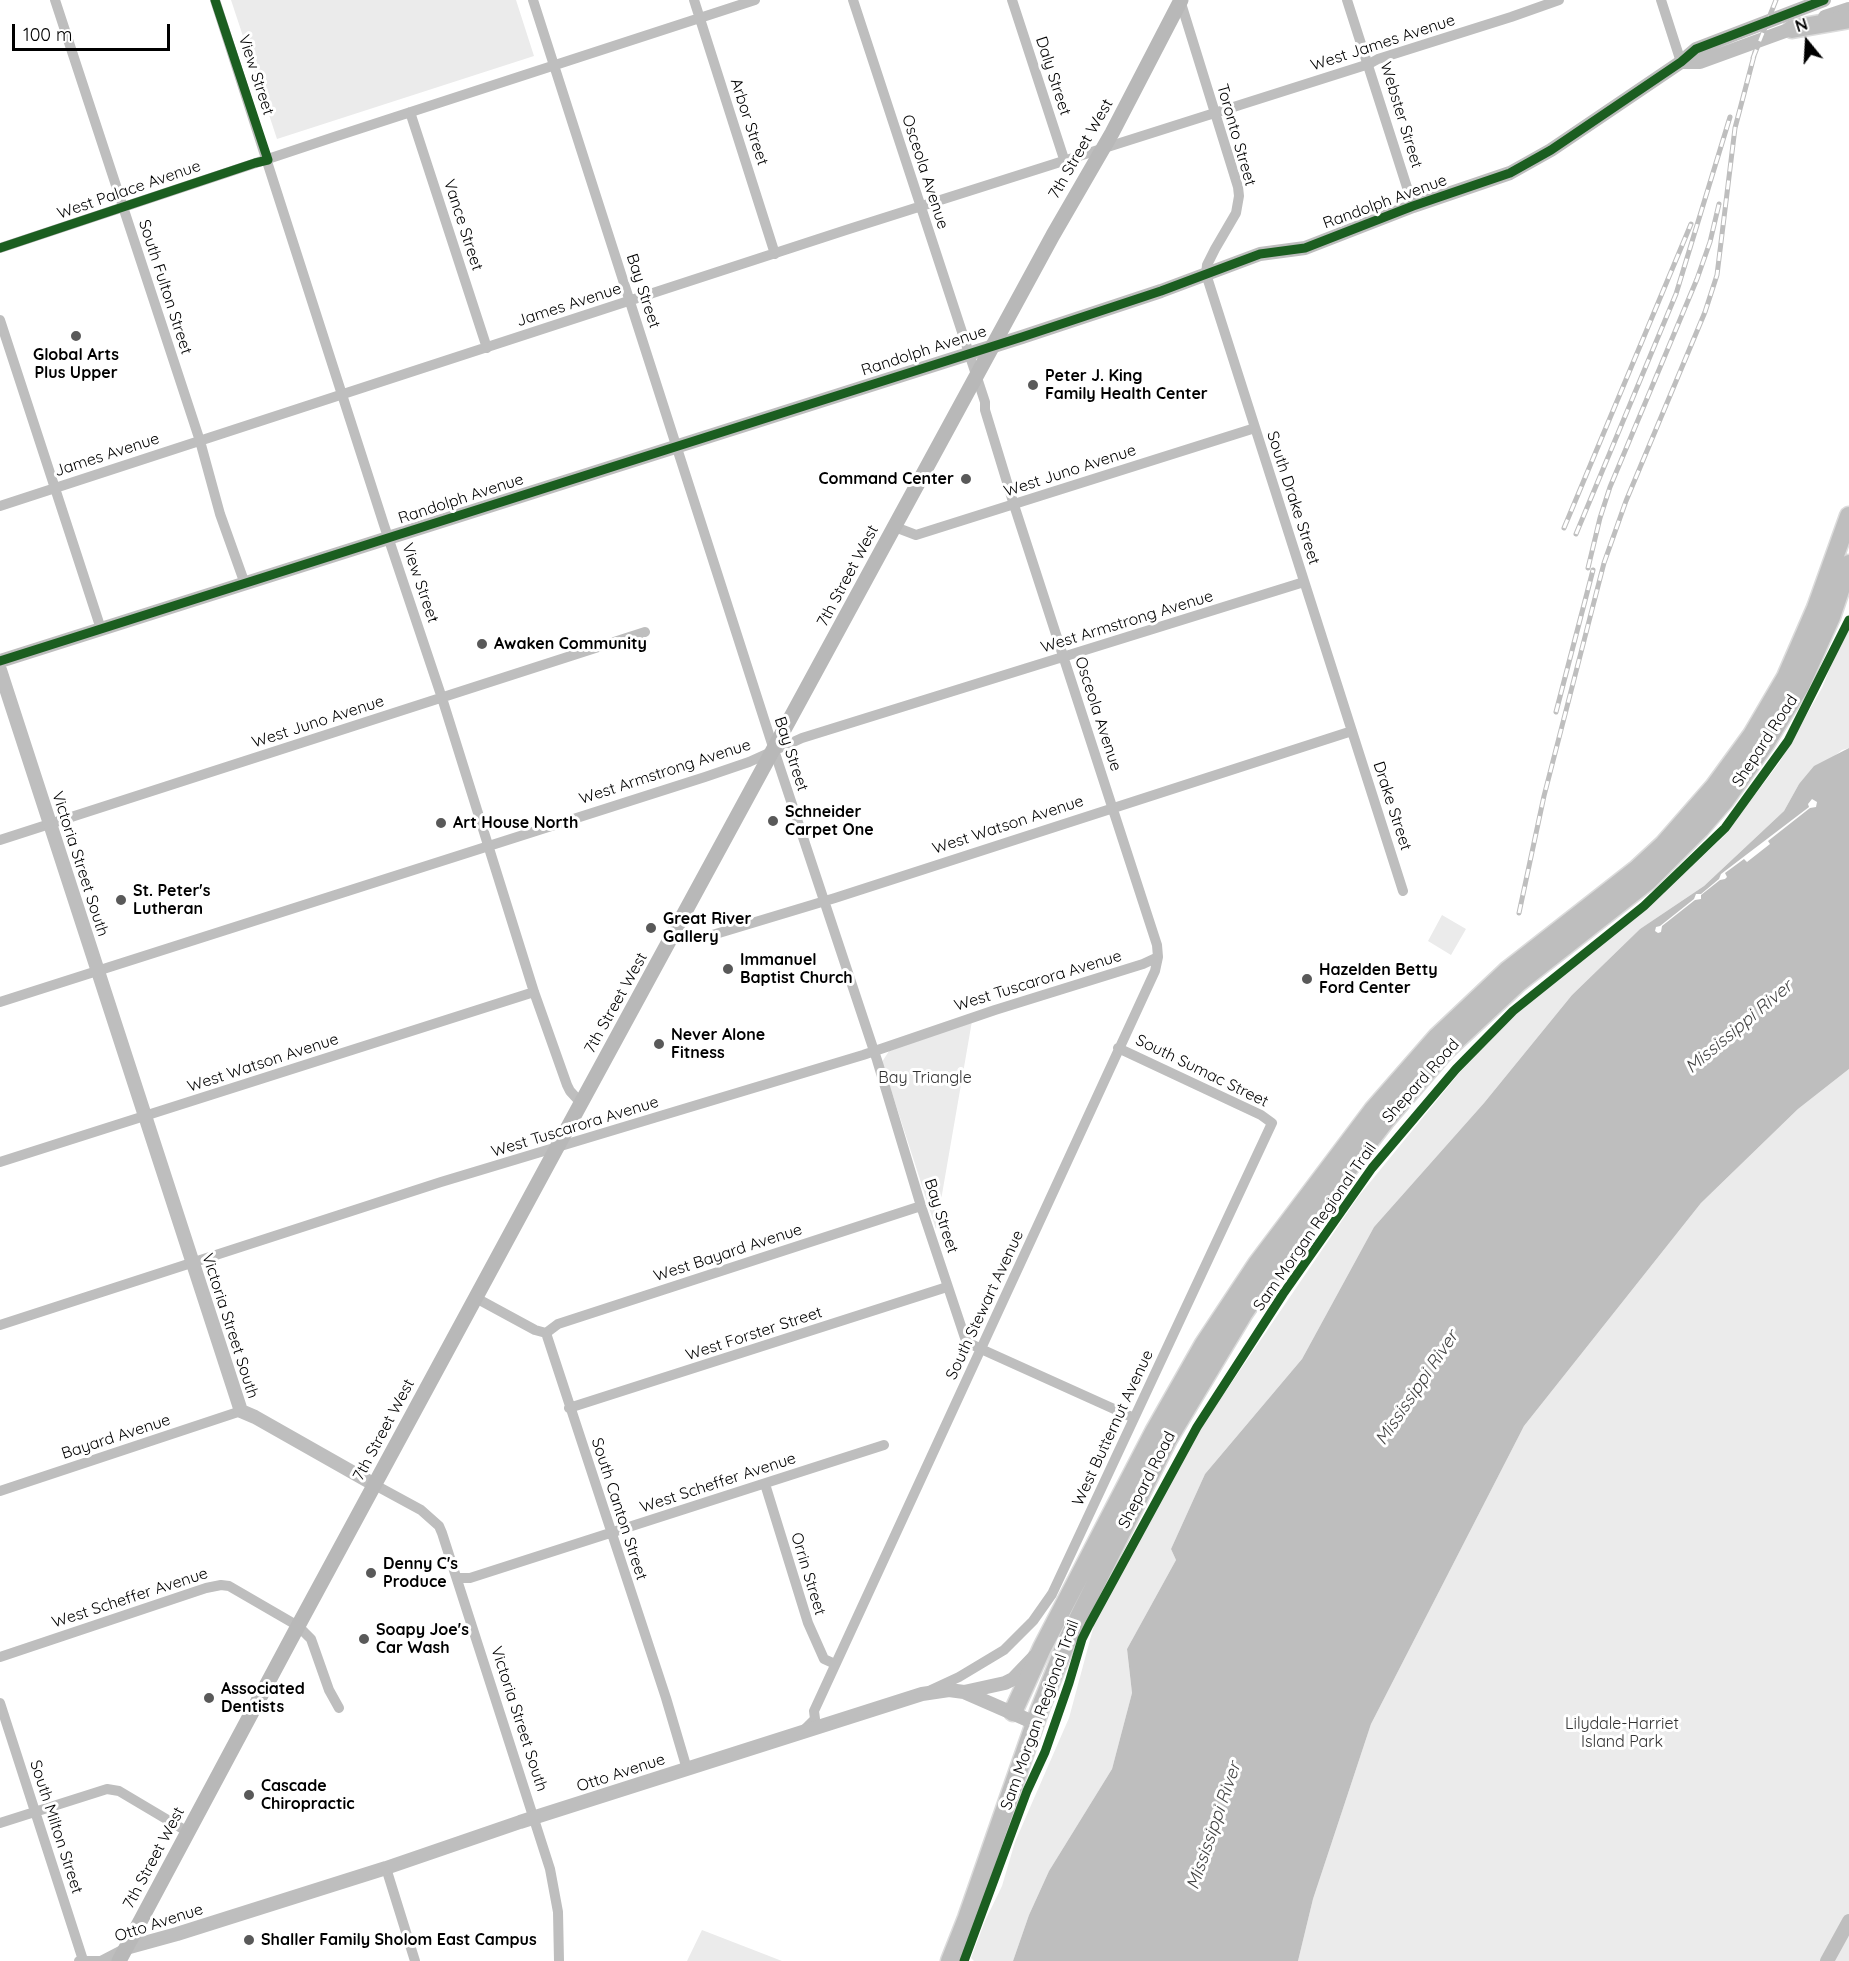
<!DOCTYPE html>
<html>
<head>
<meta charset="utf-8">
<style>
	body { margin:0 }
	#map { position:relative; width:1849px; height:1961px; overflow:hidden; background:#fff; font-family:Quicksand,sans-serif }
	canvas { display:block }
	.north { position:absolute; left:1777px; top:12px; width:60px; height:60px; -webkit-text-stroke:4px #fff; paint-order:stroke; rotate:342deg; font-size:16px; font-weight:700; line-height:24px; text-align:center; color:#000 }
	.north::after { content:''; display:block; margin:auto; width:21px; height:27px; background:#000; clip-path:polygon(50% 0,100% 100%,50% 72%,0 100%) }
	.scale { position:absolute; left:12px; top:24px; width:158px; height:27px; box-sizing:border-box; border:3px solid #000; border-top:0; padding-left:8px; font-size:18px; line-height:21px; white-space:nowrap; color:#000; -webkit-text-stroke:4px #fff; paint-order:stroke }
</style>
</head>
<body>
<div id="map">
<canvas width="1849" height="1961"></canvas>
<div class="north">N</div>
<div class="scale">100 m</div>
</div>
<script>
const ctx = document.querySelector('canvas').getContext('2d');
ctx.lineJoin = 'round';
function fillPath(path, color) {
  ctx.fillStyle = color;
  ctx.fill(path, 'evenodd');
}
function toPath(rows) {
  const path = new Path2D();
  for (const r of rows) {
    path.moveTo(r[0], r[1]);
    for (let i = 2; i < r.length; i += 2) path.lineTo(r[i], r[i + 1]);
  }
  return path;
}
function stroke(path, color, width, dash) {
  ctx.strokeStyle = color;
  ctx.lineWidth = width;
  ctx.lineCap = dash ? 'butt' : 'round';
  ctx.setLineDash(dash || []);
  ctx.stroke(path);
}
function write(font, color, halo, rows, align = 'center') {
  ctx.font = font + ' Quicksand,sans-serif';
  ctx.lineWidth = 6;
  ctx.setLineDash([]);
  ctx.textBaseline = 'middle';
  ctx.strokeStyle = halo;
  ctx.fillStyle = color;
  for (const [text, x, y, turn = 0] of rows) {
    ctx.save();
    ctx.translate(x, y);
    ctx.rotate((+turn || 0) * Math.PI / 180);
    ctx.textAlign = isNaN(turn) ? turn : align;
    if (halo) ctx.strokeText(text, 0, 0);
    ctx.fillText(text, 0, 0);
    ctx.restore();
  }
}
fillPath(toPath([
	[231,0,516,0,534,56,277,139],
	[1849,620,1849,748,1842,750,1799,784,1784,811,1704,886,1640,929,1572,995,1484,1103,1374,1227,1302,1359,1205,1474,1171,1549,1176,1560,1127,1649,1132,1693,1112,1769,1049,1871,1029,1915,1013,1961,974,1961,971,1958,985,1921,1002,1886,1015,1842,1069,1718,1094,1625,1200,1429,1358,1197,1460,1072,1515,1015,1648,907,1723,837,1779,763,1822,688],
	[1442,915,1466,929,1451,955,1428,941],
	[972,1021,936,1229,882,1062,889,1051],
	[1849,1069,1849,1961,1298,1961,1313,1899,1371,1724,1524,1426,1701,1203,1798,1109],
	[702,1930,782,1961,687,1961]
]), '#ebebeb');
fillPath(toPath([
	[1849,748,1849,1069,1798,1109,1701,1203,1524,1426,1371,1724,1313,1899,1298,1961,1013,1961,1029,1915,1049,1871,1112,1769,1132,1693,1127,1649,1176,1560,1171,1549,1205,1474,1302,1359,1374,1227,1484,1103,1572,995,1640,929,1704,886,1784,811,1799,784,1814,766]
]), '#bebebe');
fillPath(toPath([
	[1812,799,1817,802,1816,807,1810,808,1768,841,1770,844,1747,862,1744,859,1725,873,1727,877,1725,879,1720,880,1701,895,1701,899,1695,900,1662,926,1661,932,1658,933,1655,931,1656,927,1660,926,1694,899,1696,894,1701,894,1719,879,1721,874,1809,807,1808,804]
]), '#fff');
const trunk = toPath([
	[1792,29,1849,19],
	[1013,1712,1042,1648,1154,1432,1204,1344,1257,1264,1373,1110,1437,1037,1508,970,1637,869,1664,844,1714,787,1752,735,1786,677,1816,608,1849,516],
	[950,1961,967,1918,1040,1709,1067,1641,1168,1439,1243,1314,1298,1234,1385,1121,1446,1050,1518,983,1648,881,1700,829,1725,800,1765,744,1800,686,1831,617,1849,564]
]);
stroke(trunk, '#dbdbdb', 21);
stroke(toPath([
	[55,0,200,441,220,514,245,584],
	[215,0,384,525,442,698,534,992,567,1085,570,1091,581,1103],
	[533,0,774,750,877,1060,921,1206,965,1338,971,1344,981,1349,1134,1418],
	[694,0,775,254],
	[1012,0,1065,162],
	[1180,0,1238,187,1239,196,1236,213,1215,249,1207,265,1206,274,1403,891],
	[1347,0,1413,206],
	[1661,0,1681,62],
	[410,112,487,348],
	[0,248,334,137,755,0],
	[0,320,101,629],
	[0,506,846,230,1369,64,1378,59,1511,17,1559,0],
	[895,527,916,535,1255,428],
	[0,840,645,632],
	[673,936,699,939,835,898,1352,731],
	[0,1002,705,777,749,762,802,738,1304,582],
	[0,1162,534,992],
	[476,1298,535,1330,546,1333,666,1698,687,1769],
	[0,1325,441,1182,863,1055,995,1010,1143,964,1158,957],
	[546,1333,558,1324,921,1206],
	[569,1408,947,1287],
	[765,1484,808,1623,824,1659,835,1664],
	[375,1485,421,1510,439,1526,442,1533,550,1869,558,1912,559,1961],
	[0,1491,241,1411],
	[457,1578,470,1578,884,1445],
	[0,1657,206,1588,221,1585,229,1586,298,1626,311,1639,329,1690,339,1708],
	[931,1690,959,1677,1004,1650,1033,1621,1052,1594,1272,1123,1261,1115,1118,1048],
	[0,1703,83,1960],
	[802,1732,815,1719,814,1711,1155,971,1158,957,1157,945,1014,505,985,410,985,402,853,0],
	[0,1823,107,1789,119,1791,188,1832],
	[386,1868,415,1961],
	[79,1961,101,1961,126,1948]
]), '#bebebe', 10);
stroke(toPath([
	[1825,17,1849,9],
	[1681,62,1700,62,1799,26],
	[0,661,1022,337,1161,291,1260,254,1305,248,1413,206,1510,173,1551,150,1681,62,1696,49,1824,0],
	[0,670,241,1411,255,1417,375,1485],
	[964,1692,1005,1683,1013,1679,1035,1656],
	[126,1948,177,1934,386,1868,520,1822,922,1694,949,1690,964,1692,1035,1723],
	[1827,1961,1849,1921]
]), '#bebebe', 14);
stroke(toPath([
	[119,1961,298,1626,574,1116,1053,235,1112,133,1181,0]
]), '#b8b8b8', 15);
stroke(trunk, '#bebebe', 18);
const rail = toPath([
	[1753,58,1776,0],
	[1564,528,1691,224],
	[1576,534,1676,294,1730,117],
	[1588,568,1600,518,1610,487,1697,279,1710,242,1719,204],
	[1556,712,1593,570],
	[1519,913,1544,796,1604,563,1626,501,1705,312,1717,275,1735,128,1755,52]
]);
stroke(rail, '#bebebe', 5);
stroke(rail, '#fff', 3, [9]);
stroke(toPath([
	[0,248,255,163,268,160,215,0],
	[0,661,1022,337,1161,291,1260,254,1305,248,1413,206,1510,173,1551,150,1681,62,1696,49,1824,0],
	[964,1961,1027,1791,1045,1752,1069,1683,1082,1639,1089,1625,1197,1427,1283,1294,1372,1168,1456,1069,1513,1011,1644,906,1725,828,1788,741,1849,620]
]), '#1b5e20', 9);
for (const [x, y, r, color] of [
	[76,336,6,"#595959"],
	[1033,385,6,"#595959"],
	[966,479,6,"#595959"],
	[482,644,6,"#595959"],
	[773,821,6,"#595959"],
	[441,823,6,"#595959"],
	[121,900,6,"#595959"],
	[651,928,6,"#595959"],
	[728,969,6,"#595959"],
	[1307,979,6,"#595959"],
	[659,1044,6,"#595959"],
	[371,1573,6,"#595959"],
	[364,1639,6,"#595959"],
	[209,1698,6,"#595959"],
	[249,1795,6,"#595959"],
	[249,1940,6,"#595959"]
]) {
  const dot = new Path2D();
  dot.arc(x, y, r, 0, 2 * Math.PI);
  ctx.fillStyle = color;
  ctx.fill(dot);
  stroke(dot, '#fff', 2);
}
write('16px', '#000', '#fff', [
	["West James Avenue",1383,43,-18],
	["View Street",256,75,72],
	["Daly Street",1053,76,72],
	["Webster Street",1401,115,73],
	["Arbor Street",749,122,72],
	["Toronto Street",1236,135,74],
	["7th Street West",1081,149,-60],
	["Osceola Avenue",925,172,72],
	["West Palace Avenue",129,190,-19],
	["Randolph Avenue",1385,202,-20],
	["Vance Street",463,225,72],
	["South Fulton Street",165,287,72],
	["Bay Street",643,291,72],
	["James Avenue",569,305,-18],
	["Randolph Avenue",924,351,-18],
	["James Avenue",107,455,-18],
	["West Juno Avenue",1070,471,-18],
	["South Drake Street",1293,498,72],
	["Randolph Avenue",461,499,-18],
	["7th Street West",848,576,-62],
	["View Street",420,583,71],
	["West Armstrong Avenue",1127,622,-17],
	["Osceola Avenue",1098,714,72],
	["West Juno Avenue",318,722,-18],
	["Shepard Road",1765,741,-57],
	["Bay Street",791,754,72],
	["West Armstrong Avenue",665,772,-18],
	["Drake Street",1392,806,72],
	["West Watson Avenue",1008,825,-18],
	["Victoria Street South",80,864,72],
	["West Tuscarora Avenue",1038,981,-17],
	["7th Street West",616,1003,-61],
	["West Watson Avenue",263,1063,-18],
	["South Sumac Street",1202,1071,26],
	["Shepard Road",1421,1081,-48],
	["West Tuscarora Avenue",575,1127,-17],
	["Bay Street",941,1216,72],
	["Sam Morgan Regional Trail",1315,1227,-55],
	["West Bayard Avenue",728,1253,-18],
	["South Stewart Avenue",985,1305,-65],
	["Victoria Street South",230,1326,72],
	["West Forster Street",754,1334,-18],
	["West Butternut Avenue",1113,1428,-65],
	["7th Street West",384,1430,-62],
	["Bayard Avenue",116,1437,-18],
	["Shepard Road",1147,1480,-63],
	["West Scheffer Avenue",718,1483,-18],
	["South Canton Street",619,1509,72],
	["Orrin Street",808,1574,73],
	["West Scheffer Avenue",130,1598,-18],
	["Sam Morgan Regional Trail",1040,1715,-70],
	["Victoria Street South",519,1719,72],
	["Otto Avenue",621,1773,-18],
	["South Milton Street",56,1827,72],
	["7th Street West",154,1858,-62],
	["Otto Avenue",159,1923,-18]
]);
write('bold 16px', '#000', '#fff', [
	["Global Arts",76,355,"center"],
	["Plus Upper",76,373,"center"],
	["Peter J. King",1045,376],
	["Family Health Center",1045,394],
	["Command Center",954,479,"right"],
	["Awaken Community",494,644],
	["Schneider",785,812],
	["Carpet One",785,830],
	["Art House North",453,823],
	["St. Peter's",133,891],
	["Lutheran",133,909],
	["Great River",663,919],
	["Gallery",663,937],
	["Immanuel",740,960],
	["Baptist Church",740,978],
	["Hazelden Betty",1319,970],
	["Ford Center",1319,988],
	["Never Alone",671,1035],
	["Fitness",671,1053],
	["Denny C's",383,1564],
	["Produce",383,1582],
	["Soapy Joe's",376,1630],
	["Car Wash",376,1648],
	["Associated",221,1689],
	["Dentists",221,1707],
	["Cascade",261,1786],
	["Chiropractic",261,1804],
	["Shaller Family Sholom East Campus",261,1940]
], 'left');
write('16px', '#323232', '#fff', [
	["Bay Triangle",925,1078],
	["Lilydale-Harriet",1622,1724],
	["Island Park",1622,1742]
]);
write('italic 18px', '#434343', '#fff', [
	["Mississippi River",1739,1027,-40],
	["Mississippi River",1417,1388,-56],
	["Mississippi River",1214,1826,-71]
]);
</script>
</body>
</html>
